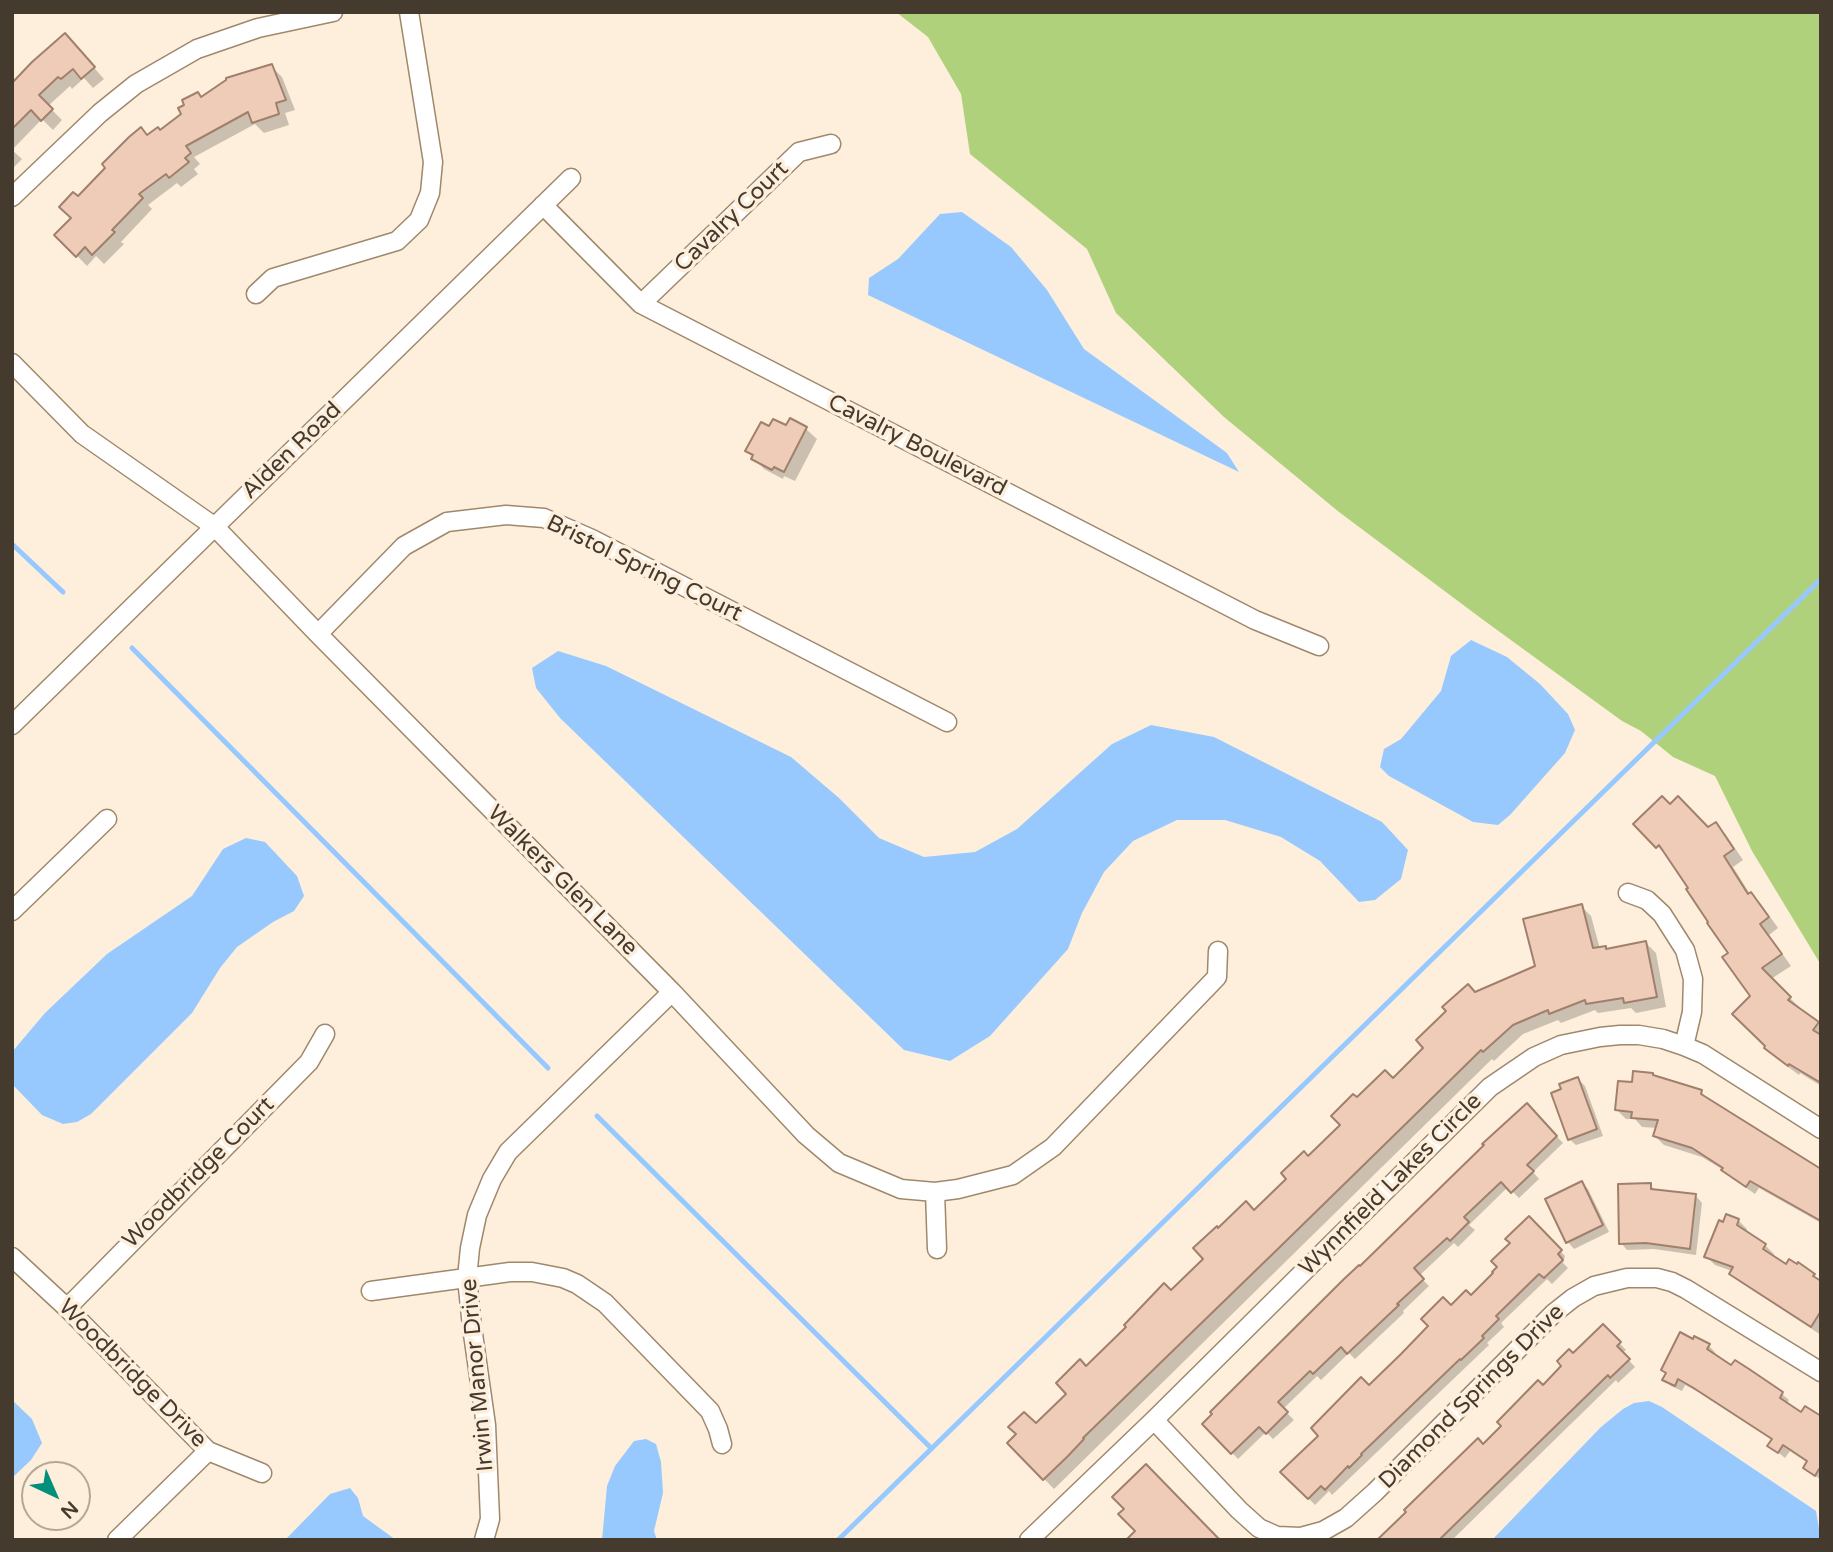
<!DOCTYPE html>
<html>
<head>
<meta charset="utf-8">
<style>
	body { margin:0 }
	#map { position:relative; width:1833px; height:1552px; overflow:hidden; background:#feefdc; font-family:"Varela Round",sans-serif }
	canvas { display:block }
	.frame { position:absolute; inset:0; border:14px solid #443a2e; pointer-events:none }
	.north { position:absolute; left:21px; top:1461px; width:70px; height:70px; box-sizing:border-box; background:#feefdc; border:2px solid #b4a796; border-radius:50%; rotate:136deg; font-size:19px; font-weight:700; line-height:28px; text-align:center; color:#443a2e }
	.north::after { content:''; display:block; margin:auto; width:24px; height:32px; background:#03907a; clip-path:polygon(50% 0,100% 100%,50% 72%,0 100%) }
</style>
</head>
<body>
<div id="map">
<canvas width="1833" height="1552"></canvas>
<div class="frame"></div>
<div class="north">N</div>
</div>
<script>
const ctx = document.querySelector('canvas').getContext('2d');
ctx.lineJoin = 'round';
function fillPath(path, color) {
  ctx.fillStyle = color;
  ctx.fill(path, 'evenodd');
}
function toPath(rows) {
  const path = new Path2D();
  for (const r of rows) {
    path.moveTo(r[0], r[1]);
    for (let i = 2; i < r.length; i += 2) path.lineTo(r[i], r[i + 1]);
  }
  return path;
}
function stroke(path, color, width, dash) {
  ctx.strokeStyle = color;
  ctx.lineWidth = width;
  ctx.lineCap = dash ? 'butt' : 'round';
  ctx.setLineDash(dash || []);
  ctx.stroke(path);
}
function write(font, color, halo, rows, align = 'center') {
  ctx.font = font + ' "Varela Round",sans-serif';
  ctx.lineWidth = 7;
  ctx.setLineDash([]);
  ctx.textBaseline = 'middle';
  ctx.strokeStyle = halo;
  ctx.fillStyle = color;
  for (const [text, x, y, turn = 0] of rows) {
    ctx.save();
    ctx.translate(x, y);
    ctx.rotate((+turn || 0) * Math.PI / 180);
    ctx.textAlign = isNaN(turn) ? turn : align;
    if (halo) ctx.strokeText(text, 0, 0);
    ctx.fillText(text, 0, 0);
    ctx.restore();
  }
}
fillPath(toPath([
	[896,12,1821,12,1821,965,1752,851,1715,776,1673,757,1641,731,1622,721,1482,619,1339,512,1224,417,1116,313,1087,249,970,154,961,94,928,37]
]), '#b0d17c');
fillPath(toPath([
	[962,212,1011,247,1047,290,1084,349,1227,453,1239,472,868,295,869,278,898,259,940,214],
	[1471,640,1507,657,1540,684,1568,714,1575,730,1565,753,1510,815,1498,825,1473,822,1389,776,1380,767,1384,749,1401,739,1441,691,1451,656],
	[558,651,606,666,791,757,839,798,879,838,924,857,975,852,1017,829,1112,744,1151,725,1214,737,1382,822,1408,850,1401,879,1375,900,1359,902,1320,861,1281,837,1225,820,1177,820,1133,841,1104,872,1082,913,1068,949,990,1036,950,1061,904,1050,560,718,536,688,532,668],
	[246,838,265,842,297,876,304,896,294,911,273,922,237,947,220,968,192,1013,91,1114,77,1122,63,1124,42,1115,12,1084,12,1052,45,1013,107,954,192,896,223,849],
	[12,1400,32,1419,42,1443,31,1460,12,1478],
	[1649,1401,1662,1407,1816,1511,1821,1540,1492,1540,1601,1427,1623,1409,1634,1403],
	[646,1439,656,1444,661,1462,663,1493,654,1531,657,1540,602,1540,607,1486,615,1466,634,1441],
	[350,1488,358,1498,363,1516,396,1540,285,1540,330,1494]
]), '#97c9ff');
fillPath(toPath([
	[75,46,104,79,93,88,84,78,72,89,70,86,48,106,62,120,53,130,42,119,12,150,22,159,12,169,12,85],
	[271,66,282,77,295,110,285,113,289,125,264,133,255,124,194,157,200,164,194,169,198,174,181,187,177,183,148,205,152,209,121,242,124,244,104,264,96,256,87,266,57,235,73,218,78,198,148,137,160,132,202,98],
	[790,420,806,429,817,439,795,481,784,476,783,479,764,469,748,451,770,428,787,427],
	[1670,806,1708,829,1716,824,1726,835,1743,860,1733,867,1750,894,1761,904,1778,928,1769,935,1791,966,1771,979,1800,1008,1799,1009,1821,1026,1821,1086,1800,1073,1799,1075,1776,1058,1766,1048,1752,996,1731,953,1668,857,1636,824],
	[1581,906,1591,916,1600,949,1605,948,1608,950,1646,943,1656,953,1666,1007,1636,1013,1631,1008,1598,1013,1595,1010,1561,1023,1558,1020,1523,1034,1494,1061,1492,1059,1054,1489,1009,1443,1036,1426,1069,1394,1086,1368,1171,1293,1206,1259,1218,1230,1254,1212,1342,1125,1357,1100,1393,1080,1475,994,1537,967],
	[1578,1079,1585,1086,1603,1136,1576,1145,1569,1139],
	[1701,1092,1710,1101,1821,1173,1821,1223,1759,1188,1755,1194,1732,1178,1725,1171,1702,1157,1664,1145,1655,1136,1658,1128,1642,1127,1635,1119,1626,1119,1617,1110],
	[1527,1106,1563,1143,1533,1172,1539,1179,1519,1198,1508,1187,1469,1225,1475,1230,1458,1247,1454,1243,1419,1276,1429,1286,1403,1311,1404,1313,1355,1359,1349,1353,1321,1380,1317,1376,1283,1409,1294,1420,1273,1439,1266,1432,1238,1459,1204,1424],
	[1582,1183,1588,1189,1609,1232,1574,1249,1568,1242],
	[1650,1185,1656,1191,1696,1196,1702,1203,1696,1255,1654,1249,1627,1250,1621,1243],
	[1529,1219,1565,1256,1563,1263,1568,1268,1552,1284,1547,1279,1501,1323,1504,1327,1487,1343,1489,1345,1332,1495,1329,1491,1315,1505,1283,1472,1451,1307,1471,1297,1495,1273],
	[1738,1220,1747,1229,1746,1233,1765,1245,1774,1254,1772,1257,1787,1267,1814,1275,1821,1283,1821,1335,1740,1282,1731,1273,1732,1271,1715,1265,1706,1256,1724,1224],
	[1603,1326,1626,1350,1622,1353,1635,1367,1618,1383,1616,1380,1452,1540,1380,1540,1483,1446],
	[1709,1346,1715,1352,1713,1356,1732,1368,1748,1370,1782,1394,1789,1400,1786,1404,1801,1415,1821,1418,1821,1480,1805,1468,1808,1463,1790,1451,1785,1458,1769,1445,1773,1440,1700,1393,1685,1385,1682,1391,1671,1386,1664,1379,1667,1374,1663,1370]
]), '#0003');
stroke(toPath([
	[12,544,63,592],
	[132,648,548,1068],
	[597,1116,931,1448],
	[838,1540,1821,579]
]), '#97c9ff', 5);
const building = toPath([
	[65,33,95,67,81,79,73,69,61,79,58,77,39,95,53,109,41,121,31,110,12,129,12,83,32,62,65,33],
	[272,64,286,100,276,103,279,114,252,123,248,112,186,146,191,153,185,158,189,162,169,178,166,174,139,194,143,198,112,230,115,232,92,255,85,247,76,257,54,235,71,218,59,207,73,192,78,196,105,168,102,164,129,137,141,127,147,135,158,127,160,130,181,114,178,108,184,105,182,100,198,92,201,97,226,80,226,78,272,64],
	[790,418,807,427,784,472,774,467,772,470,751,459,753,455,745,451,761,422,769,426,773,419,786,425,790,418],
	[1662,796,1670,804,1678,796,1708,827,1716,822,1734,849,1724,856,1748,894,1751,892,1769,917,1760,924,1782,954,1762,968,1791,997,1788,1000,1819,1022,1813,1030,1821,1035,1821,1083,1789,1064,1788,1066,1764,1048,1765,1046,1732,1014,1750,996,1722,957,1728,953,1707,923,1708,922,1686,889,1688,888,1659,845,1656,848,1633,824,1662,796],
	[1582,904,1593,948,1606,946,1606,949,1646,941,1657,997,1624,1003,1623,998,1586,1004,1585,1000,1549,1014,1548,1010,1513,1025,1483,1052,1481,1050,1422,1108,1285,1242,1083,1438,1084,1439,1068,1456,1043,1480,1007,1443,1016,1434,1008,1427,1024,1412,1036,1423,1066,1394,1056,1383,1080,1359,1086,1366,1126,1327,1124,1325,1164,1283,1171,1290,1203,1259,1193,1248,1217,1226,1218,1228,1246,1201,1254,1210,1286,1179,1281,1173,1304,1151,1308,1156,1340,1125,1331,1116,1353,1094,1357,1097,1385,1070,1393,1078,1423,1048,1416,1040,1446,1011,1442,1007,1468,984,1475,992,1535,966,1523,919,1582,904],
	[1633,1071,1653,1073,1653,1075,1702,1090,1701,1094,1821,1169,1821,1221,1750,1181,1746,1187,1721,1170,1723,1168,1692,1148,1653,1136,1658,1120,1631,1118,1632,1112,1615,1110,1618,1081,1632,1082,1633,1071],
	[1578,1077,1597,1129,1568,1140,1551,1093,1561,1089,1559,1084,1578,1077],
	[1527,1103,1557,1136,1527,1165,1534,1171,1511,1193,1501,1182,1464,1217,1469,1222,1450,1241,1447,1238,1414,1268,1424,1279,1397,1304,1399,1305,1347,1354,1341,1347,1313,1374,1310,1371,1278,1402,1288,1412,1266,1434,1259,1427,1231,1454,1202,1424,1212,1414,1210,1412,1344,1279,1359,1265,1360,1266,1484,1145,1482,1144,1527,1103],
	[1582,1181,1603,1225,1566,1243,1545,1199,1582,1181],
	[1651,1183,1651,1189,1696,1194,1690,1249,1646,1243,1619,1244,1618,1184,1651,1183],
	[1726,1214,1739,1219,1737,1225,1766,1244,1763,1249,1786,1264,1789,1259,1797,1264,1798,1262,1815,1274,1813,1276,1821,1281,1821,1311,1811,1327,1729,1274,1733,1267,1704,1257,1719,1220,1723,1222,1726,1214],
	[1529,1216,1562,1250,1558,1254,1563,1260,1544,1278,1539,1274,1496,1316,1499,1319,1482,1336,1484,1338,1461,1360,1460,1359,1361,1454,1362,1455,1349,1468,1348,1466,1325,1490,1321,1486,1308,1499,1280,1472,1318,1436,1311,1428,1361,1377,1369,1385,1401,1354,1428,1326,1421,1319,1443,1297,1451,1305,1466,1290,1471,1295,1493,1273,1492,1272,1497,1267,1491,1261,1510,1243,1505,1239,1529,1216],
	[1603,1324,1621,1342,1617,1346,1630,1359,1610,1378,1608,1375,1439,1540,1377,1540,1406,1512,1404,1510,1478,1438,1483,1444,1501,1426,1497,1422,1538,1380,1543,1385,1561,1366,1557,1361,1569,1349,1573,1353,1603,1324],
	[1680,1332,1693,1339,1694,1336,1710,1344,1707,1349,1731,1365,1735,1360,1749,1369,1783,1392,1780,1398,1801,1412,1805,1406,1821,1416,1821,1470,1819,1469,1815,1476,1803,1468,1807,1461,1783,1445,1778,1453,1767,1446,1772,1439,1692,1387,1678,1379,1675,1386,1662,1380,1666,1373,1661,1370,1680,1332],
	[1146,1464,1180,1499,1220,1540,1126,1540,1135,1531,1118,1514,1124,1509,1112,1497,1146,1464]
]);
fillPath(building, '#efccb7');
stroke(building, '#a0806c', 2);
const minor = toPath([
	[12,197,100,113,136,84,197,49,258,28,333,12],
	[543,205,641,304,1255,620,1319,646],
	[256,294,273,278,397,241,419,220,430,193,433,162,409,12],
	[641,304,799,152,831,144],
	[12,363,82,434,215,527,318,634,672,992,806,1135,839,1163,901,1189,935,1192,958,1189,1013,1175,1053,1147,1217,977,1218,951],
	[318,634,404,546,447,522,506,515,544,518,592,539,947,722],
	[12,725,571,178],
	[1628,893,1647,900,1662,914,1685,950,1693,979,1692,1012,1684,1046],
	[12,911,107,819],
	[935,1192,937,1249],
	[12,1257,67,1308,208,1451,262,1473],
	[371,1291,510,1272,532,1272,563,1278,577,1284,605,1303,710,1411,718,1429,722,1444],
	[67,1308,309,1062,325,1034],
	[1154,1420,1239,1510,1259,1528,1277,1536,1301,1537,1323,1531,1346,1518,1375,1492,1554,1313,1573,1298,1594,1286,1627,1278,1657,1278,1672,1282,1686,1289,1821,1372],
	[117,1540,208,1451],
	[484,1540,490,1519,486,1425,472,1327,467,1278,470,1248,477,1215,492,1179,508,1152,672,992],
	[1029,1540,1154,1420,1490,1087,1534,1057,1561,1045,1600,1037,1620,1035,1639,1035,1663,1039,1684,1046,1703,1054,1821,1129]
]);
stroke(minor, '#9f886c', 21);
stroke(minor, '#fff', 18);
write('23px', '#443a2e', '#feefdc', [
	["Cavalry Court",732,217,-44],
	["Cavalry Boulevard",917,446,27],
	["Alden Road",292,451,-44],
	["Bristol Spring Court",644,569,26],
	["Walkers Glen Lane",562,881,45],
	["Woodbridge Court",199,1173,-45],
	["Wynnfield Lakes Circle",1391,1185,-45],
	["Woodbridge Drive",132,1374,45],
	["Irwin Manor Drive",478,1375,-95],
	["Diamond Springs Drive",1472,1397,-45]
]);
</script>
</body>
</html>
